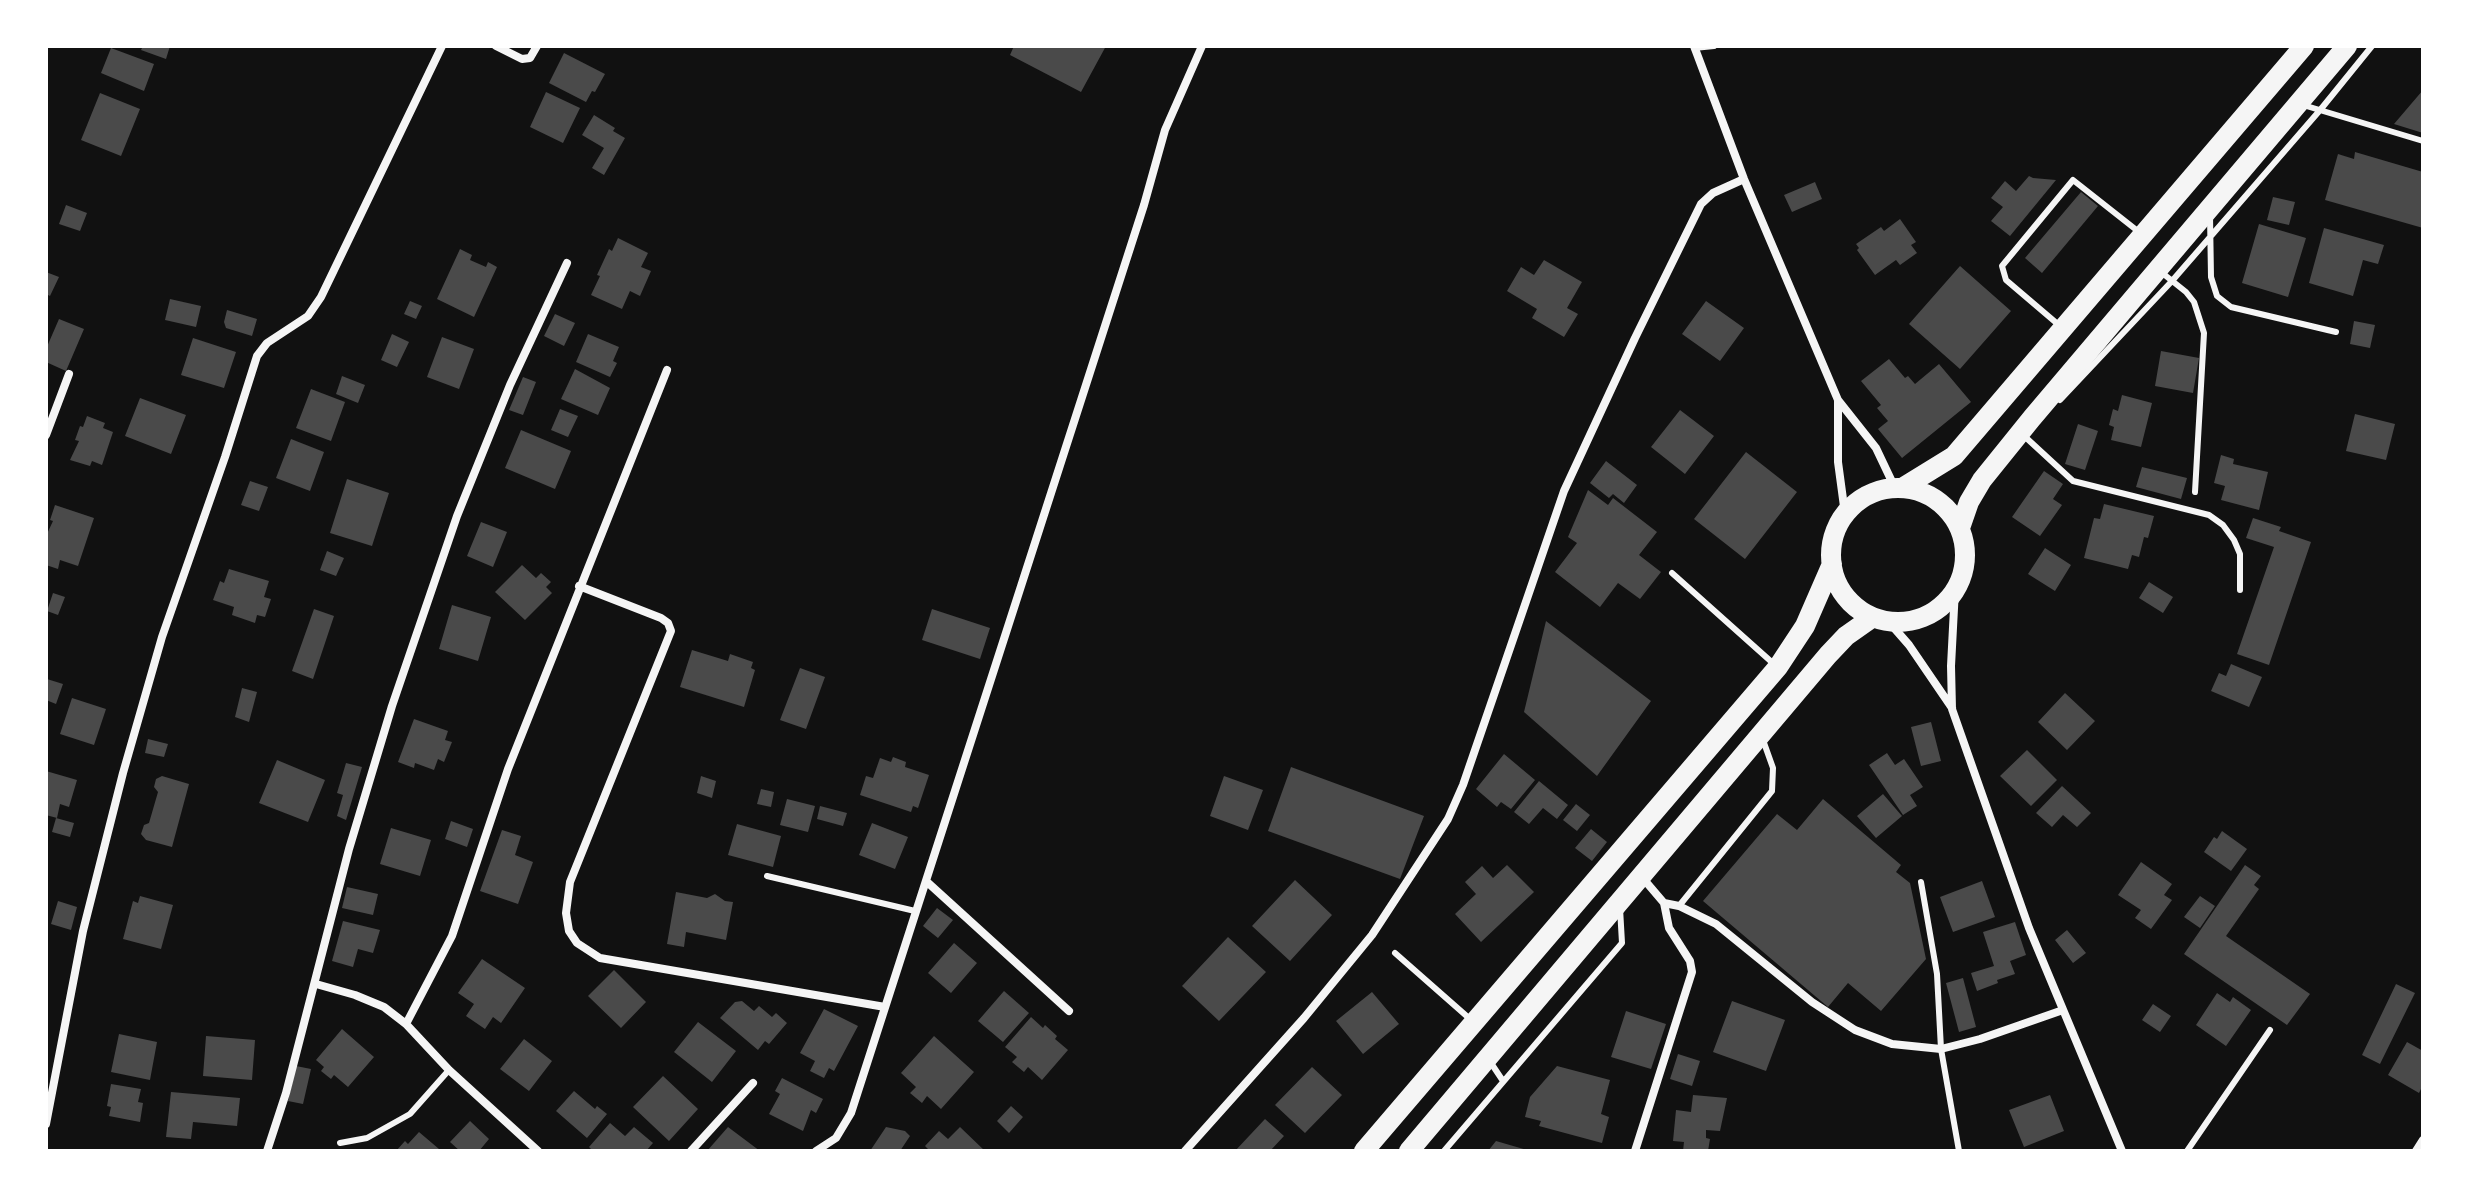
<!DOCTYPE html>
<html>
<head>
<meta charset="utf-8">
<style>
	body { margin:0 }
	#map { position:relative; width:2469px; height:1197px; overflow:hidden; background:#111; font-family:Figtree,sans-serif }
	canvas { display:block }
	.frame { position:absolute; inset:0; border:48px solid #fff; pointer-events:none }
</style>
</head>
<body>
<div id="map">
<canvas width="2469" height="1197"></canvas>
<div class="frame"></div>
</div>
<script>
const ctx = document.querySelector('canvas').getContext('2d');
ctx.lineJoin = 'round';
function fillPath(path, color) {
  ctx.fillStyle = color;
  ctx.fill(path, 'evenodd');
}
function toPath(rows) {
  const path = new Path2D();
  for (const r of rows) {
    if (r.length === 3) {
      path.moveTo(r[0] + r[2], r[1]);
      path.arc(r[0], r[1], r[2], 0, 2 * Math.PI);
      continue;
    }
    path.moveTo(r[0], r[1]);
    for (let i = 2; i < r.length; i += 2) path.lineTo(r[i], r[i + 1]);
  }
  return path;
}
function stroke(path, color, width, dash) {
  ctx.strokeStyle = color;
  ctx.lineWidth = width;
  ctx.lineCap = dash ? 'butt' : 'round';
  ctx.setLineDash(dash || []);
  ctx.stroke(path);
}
fillPath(toPath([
	[143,46,170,46,166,59,141,50],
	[1014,46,1106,46,1081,92,1010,55],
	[111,48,154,64,144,91,101,73],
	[564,53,605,74,595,92,592,91,586,102,549,83],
	[2423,90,2423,133,2394,124],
	[546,92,580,108,563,143,530,127],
	[100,93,140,109,121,156,81,140],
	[594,115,615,128,613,131,625,138,604,175,592,168,604,148,582,135],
	[2355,152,2423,172,2423,228,2325,200,2338,154,2354,159],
	[2029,176,2033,178,2056,180,2010,236,1991,221,2003,207,1991,198,2005,181,2016,191],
	[1815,182,1822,199,1792,212,1784,195],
	[2081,192,2098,206,2042,273,2025,258],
	[2273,197,2295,202,2289,225,2267,220],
	[66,205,87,213,80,231,59,224],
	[1900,219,1916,242,1911,245,1917,253,1900,265,1896,260,1875,275,1857,250,1859,248,1856,244,1881,227,1884,231],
	[2259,224,2306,238,2288,297,2242,283],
	[2324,228,2384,245,2378,264,2363,260,2353,296,2309,283],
	[618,238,648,253,641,267,651,271,640,296,630,291,622,309,591,295,600,276,597,275,609,249,612,251],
	[460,249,472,255,470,260,486,267,488,262,497,267,474,317,437,299],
	[1544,260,1582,282,1567,308,1578,314,1564,337,1532,318,1537,309,1507,291,1521,267,1534,275],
	[1960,266,2011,311,1960,369,1909,324],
	[46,272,59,277,50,296,46,294],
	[170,299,201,306,196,327,165,320],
	[410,301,422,306,416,319,404,314],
	[1706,301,1744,328,1720,361,1682,334],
	[227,310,257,319,252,336,226,328,224,322],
	[555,314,575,323,564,346,544,336],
	[59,319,84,329,66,371,46,362,46,349],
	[2354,321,2375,325,2370,348,2350,344],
	[392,334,409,342,397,367,381,360],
	[588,334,619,347,613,361,617,363,610,377,576,362],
	[442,337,474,349,459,389,427,377],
	[193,338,236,352,224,388,181,375],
	[2161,351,2199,358,2193,393,2155,386],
	[1889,359,1905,378,1908,376,1915,384,1939,364,1971,402,1902,458,1878,429,1888,421,1877,408,1881,405,1861,381],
	[575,369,610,388,598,415,561,399],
	[342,376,365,385,358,403,336,394],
	[523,377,536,382,523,415,509,410],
	[311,389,345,402,331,441,296,428],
	[2122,395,2152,403,2141,447,2111,440,2114,427,2109,425,2113,409,2118,411],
	[140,398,186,415,171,454,125,436],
	[560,409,578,416,568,437,551,430],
	[1680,410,1714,436,1685,474,1651,447],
	[2355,414,2395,424,2386,460,2346,451],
	[87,416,105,423,103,428,113,432,102,465,92,461,90,466,70,460,79,441,75,440,80,426,83,427],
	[2078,424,2098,431,2085,470,2065,464],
	[521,430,571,451,555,489,505,468],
	[291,439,324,452,310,491,276,478],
	[1746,452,1797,492,1745,559,1694,519],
	[2221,455,2234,459,2233,464,2268,472,2259,510,2221,500,2225,486,2214,483],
	[1606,461,1637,485,1624,503,1613,494,1609,498,1590,483],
	[2142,467,2187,478,2181,499,2136,487],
	[2044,471,2063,484,2053,499,2062,505,2040,536,2012,517],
	[347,479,389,493,372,546,330,533],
	[250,481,268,487,259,511,241,505],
	[1588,490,1608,505,1613,498,1657,532,1639,555,1661,572,1640,599,1618,583,1600,607,1555,572,1577,543,1568,537],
	[2104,504,2154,516,2148,538,2144,537,2139,557,2132,555,2128,569,2084,558,2094,518,2100,519],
	[55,505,94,518,78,566,60,560,58,569,46,565,46,536,53,521,50,520],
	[2253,518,2281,527,2279,531,2311,542,2269,665,2237,654,2274,547,2246,538],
	[481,522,507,532,493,567,467,556],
	[2045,548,2071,565,2055,591,2028,574],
	[327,551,344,558,336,576,320,570],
	[522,565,536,578,541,573,551,582,546,587,552,593,525,620,495,592],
	[229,569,269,581,264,597,271,599,265,617,257,615,255,623,232,615,234,607,213,600,220,581,224,583],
	[2149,582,2173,597,2163,613,2139,598],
	[53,593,65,597,58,615,47,611],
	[452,605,491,617,478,661,439,649],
	[314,609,334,616,313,679,292,671],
	[932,609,990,628,980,659,922,640],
	[1546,621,1651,701,1597,776,1524,712],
	[692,650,728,661,730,654,753,662,751,668,755,670,744,707,680,687],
	[2231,664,2262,677,2249,707,2211,691,2219,673,2226,676],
	[800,668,825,677,806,729,780,720],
	[47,679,63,684,56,704,46,700],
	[242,688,257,692,249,722,235,717],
	[2065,693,2095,721,2067,750,2038,722],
	[72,698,106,709,94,745,60,734],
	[414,719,448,731,445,740,452,742,444,762,438,759,434,770,415,763,414,768,398,762],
	[1931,722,1941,761,1921,766,1911,727],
	[148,739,168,744,164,757,145,753],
	[2027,750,2057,780,2031,806,2000,776],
	[1887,753,1895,765,1904,759,1923,787,1910,795,1917,806,1903,815,1869,765],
	[1504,754,1535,780,1511,809,1501,802,1497,807,1476,789],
	[893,757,906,762,905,767,929,775,918,808,913,806,911,812,860,795,866,776,873,778,880,758,891,762],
	[277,760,325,780,308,822,259,803],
	[346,763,362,767,346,820,337,816,343,795,337,793],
	[1291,767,1424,816,1400,879,1268,831],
	[46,771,77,780,69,807,60,804,57,818,46,815],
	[162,776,189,784,172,847,146,840,141,834,144,825,149,823,158,792,154,787,156,779],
	[701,776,716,781,712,798,697,793],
	[1224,776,1263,790,1248,830,1210,816],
	[1539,781,1568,805,1557,819,1543,808,1529,824,1514,812],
	[2062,786,2091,813,2077,827,2063,815,2052,827,2036,813],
	[761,789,774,792,771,807,757,804],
	[1883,794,1902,816,1876,838,1857,816],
	[787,799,815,806,808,832,780,825],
	[1823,799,1901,865,1896,872,1910,883,1926,959,1881,1011,1848,983,1828,1007,1703,901,1777,814,1797,830],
	[1576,804,1590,815,1577,831,1563,820],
	[820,806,847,813,843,826,817,819],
	[56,818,74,823,70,837,52,832],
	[451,821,473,829,467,847,445,839],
	[872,823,908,837,895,869,859,855],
	[737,824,781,836,773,867,728,855],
	[391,828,431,840,420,876,380,864],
	[1591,829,1607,842,1592,861,1575,848],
	[502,830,521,836,515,855,533,862,518,904,480,891],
	[2222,831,2247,849,2231,871,2204,852,2214,837,2217,839],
	[2141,862,2172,884,2164,895,2172,900,2151,929,2135,918,2141,910,2118,895],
	[1507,865,1534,892,1481,942,1455,914,1476,894,1465,882,1482,866,1493,878],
	[2245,865,2261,876,2254,885,2259,889,2226,936,2310,994,2287,1025,2184,954],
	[1295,880,1332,915,1290,961,1252,926],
	[1982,881,1995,917,1953,932,1940,897],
	[347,887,378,894,373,915,342,908],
	[676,892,707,898,715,894,725,901,733,902,726,940,686,932,684,947,667,944],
	[140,896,173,905,161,949,123,939,133,901,138,903],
	[2200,896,2215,906,2200,928,2184,917],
	[58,901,77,907,71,930,51,924],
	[937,908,953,920,938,938,923,926],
	[343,921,380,930,373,953,358,949,353,967,332,961],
	[2015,922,2026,955,2010,961,2015,974,1997,980,1998,983,1977,991,1971,973,1994,966,1983,932],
	[2067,930,2086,953,2073,963,2055,940],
	[1228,937,1266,972,1219,1021,1182,986],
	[954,943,977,963,951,993,928,973],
	[482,959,525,988,501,1023,493,1017,485,1029,466,1016,474,1004,458,993],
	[614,970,646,1002,621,1028,588,996],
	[1963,978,1976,1027,1959,1032,1946,983],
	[2396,984,2415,993,2380,1064,2362,1055],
	[1004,991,1029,1013,1003,1042,978,1021],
	[1372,992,1399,1024,1363,1054,1336,1021],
	[2217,993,2230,1002,2233,997,2251,1010,2226,1046,2196,1025],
	[742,1001,754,1011,759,1006,772,1017,776,1013,787,1023,769,1044,765,1041,758,1050,720,1018,735,1002],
	[1732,1001,1785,1020,1766,1071,1713,1052],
	[2153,1004,2171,1016,2160,1032,2142,1020],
	[824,1009,858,1026,834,1071,829,1068,824,1078,810,1071,815,1061,800,1053],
	[1626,1011,1666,1024,1651,1069,1611,1057],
	[1031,1017,1043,1028,1045,1025,1057,1036,1055,1039,1068,1050,1042,1080,1028,1067,1024,1072,1012,1062,1017,1057,1005,1047],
	[698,1022,736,1051,712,1082,674,1052],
	[342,1029,374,1057,348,1087,334,1075,331,1079,321,1071,324,1067,316,1060],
	[119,1034,157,1042,150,1080,111,1072],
	[206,1036,255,1040,252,1080,203,1076],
	[934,1036,974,1072,941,1109,927,1096,922,1103,910,1093,916,1087,901,1073],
	[524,1039,552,1061,529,1091,500,1069],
	[2407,1042,2423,1051,2423,1085,2419,1093,2388,1075],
	[1678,1054,1700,1061,1692,1086,1670,1079],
	[296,1066,311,1069,303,1104,288,1101],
	[1557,1066,1610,1080,1601,1114,1609,1117,1602,1143,1539,1126,1541,1121,1525,1117,1530,1097],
	[1312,1067,1342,1095,1305,1133,1275,1105],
	[663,1076,698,1109,669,1141,633,1107],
	[782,1078,823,1099,816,1113,811,1110,803,1131,769,1114,780,1094,775,1091],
	[111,1084,141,1089,138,1102,143,1103,140,1122,109,1116,111,1107,107,1106],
	[574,1091,595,1109,597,1106,607,1114,587,1138,556,1111],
	[171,1092,240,1098,237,1126,193,1122,191,1139,166,1137],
	[1693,1095,1727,1098,1720,1131,1706,1130,1706,1138,1710,1139,1708,1151,1683,1151,1684,1142,1673,1141,1676,1110,1691,1112],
	[2050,1095,2064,1131,2024,1147,2009,1110],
	[1011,1106,1023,1117,1009,1133,997,1121],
	[1265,1119,1284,1136,1270,1151,1235,1151],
	[470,1121,489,1139,479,1151,460,1151,450,1142],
	[610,1123,625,1136,634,1127,653,1143,646,1151,593,1151,589,1147],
	[728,1127,760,1151,707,1151],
	[886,1127,905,1131,910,1136,900,1151,870,1151],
	[960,1127,985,1151,930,1151,925,1146,939,1131,948,1139],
	[419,1132,439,1149,437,1151,396,1151,405,1141,408,1144],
	[1496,1141,1527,1150,1527,1151,1488,1151]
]), '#4a4a4a');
stroke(toPath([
	[1694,48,1714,46],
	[2303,105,2423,141],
	[2210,216,2211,277,2217,296,2231,307,2336,332],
	[2161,272,2186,292,2194,302,2204,333,2195,492],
	[2060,326,2006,280,2002,266,2073,180,2139,232],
	[2060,400,2172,281,2321,109,2372,46],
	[2022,434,2073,481,2209,515,2223,525,2234,540,2240,554,2240,590],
	[1672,573,1775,665],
	[767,876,915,911],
	[1921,882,1937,974,1941,1049,1959,1151],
	[1679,906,1772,791,1773,768,1763,740],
	[1395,953,1470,1019],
	[1489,1060,1503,1081],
	[340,1143,367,1138,410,1114,449,1070],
	[1444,1151,1622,943,1620,908],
	[2187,1151,2270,1030]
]), '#f5f5f5', 6);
stroke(toPath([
	[496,46,522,59,530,58,537,46],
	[1694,46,1744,179,1838,400,1876,448,1895,488],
	[1838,401,1838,462,1845,514],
	[46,435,69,374],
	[579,586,661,618,668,623,671,631,570,882,566,913,569,931,577,943,600,958,885,1007],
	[1955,589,1951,666,1952,709,2029,928,2122,1151],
	[1888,621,1909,645,1952,708],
	[926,881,1069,1011],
	[1664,903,1679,906,1716,924,1812,1002,1855,1030,1892,1044,1941,1049,1980,1039,2063,1010],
	[316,984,355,995,384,1007,406,1024,449,1070,538,1151],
	[406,1024,452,936,508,769,667,370],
	[46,1124,83,931,123,773,162,637,225,457,257,356,267,343,308,316,321,297,442,46],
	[267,1151,286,1093,349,849,392,706,457,516,510,385,567,263],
	[691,1151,753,1083],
	[816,1151,836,1138,851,1113,1144,205,1165,130,1202,46],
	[1185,1151,1304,1018,1372,935,1448,819,1463,785,1564,491,1635,338,1701,204,1713,193,1744,179],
	[1635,1151,1692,972,1690,961,1669,928,1664,903,1641,876],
	[2416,1151,2423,1140]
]), '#f5f5f5', 8);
stroke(toPath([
	[1902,488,1954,456,2304,46],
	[1898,555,67],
	[1960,528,1969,502,1982,480,2032,418,2347,46],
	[1364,1151,1778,667,1805,626,1832,564],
	[1409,1151,1828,655,1846,636,1873,617]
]), '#f5f5f5', 20);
</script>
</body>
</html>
